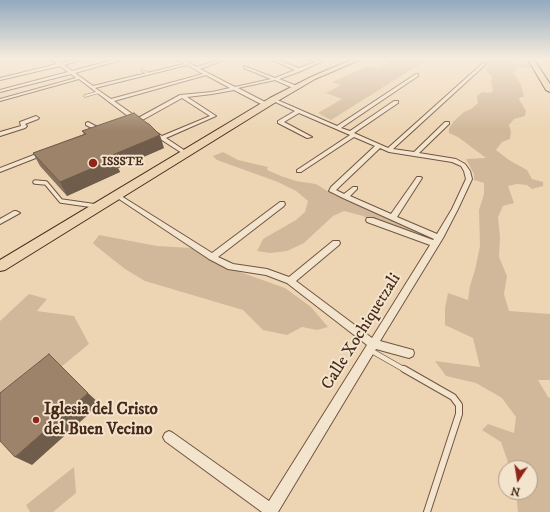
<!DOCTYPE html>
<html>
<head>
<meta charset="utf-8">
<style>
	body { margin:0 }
	#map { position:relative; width:550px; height:512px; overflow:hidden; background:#edd5b4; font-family:"IM FELL DW Pica",serif }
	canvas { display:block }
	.north { position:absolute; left:498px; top:460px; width:40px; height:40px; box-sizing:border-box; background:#f3e4ce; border:1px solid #af9a86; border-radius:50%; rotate:192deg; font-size:11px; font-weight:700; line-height:16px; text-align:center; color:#482a1b }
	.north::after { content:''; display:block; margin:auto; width:14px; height:18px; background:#8f2418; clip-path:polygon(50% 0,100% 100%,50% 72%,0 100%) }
</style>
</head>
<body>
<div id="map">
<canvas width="550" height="512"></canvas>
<div class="north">N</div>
</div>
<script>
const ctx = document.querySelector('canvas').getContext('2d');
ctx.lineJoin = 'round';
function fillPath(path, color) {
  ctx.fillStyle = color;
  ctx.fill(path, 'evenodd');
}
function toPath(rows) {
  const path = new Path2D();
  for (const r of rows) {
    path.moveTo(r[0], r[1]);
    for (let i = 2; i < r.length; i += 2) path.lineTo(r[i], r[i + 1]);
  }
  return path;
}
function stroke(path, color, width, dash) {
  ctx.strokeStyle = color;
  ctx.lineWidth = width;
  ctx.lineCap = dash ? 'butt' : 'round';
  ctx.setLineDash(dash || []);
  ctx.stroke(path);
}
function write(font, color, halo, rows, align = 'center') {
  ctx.font = font + ' "IM FELL DW Pica",serif';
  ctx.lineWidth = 4;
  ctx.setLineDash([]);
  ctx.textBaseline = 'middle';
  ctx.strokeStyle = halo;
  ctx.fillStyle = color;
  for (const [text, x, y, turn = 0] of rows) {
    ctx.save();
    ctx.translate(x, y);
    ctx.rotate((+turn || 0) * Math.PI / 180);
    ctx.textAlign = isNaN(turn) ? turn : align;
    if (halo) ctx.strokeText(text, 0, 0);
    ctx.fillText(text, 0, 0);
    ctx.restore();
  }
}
fillPath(toPath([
	[387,58,430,58,331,120,318,113,342,99,326,93,341,85,332,82,367,66,378,68,389,63,383,61],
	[485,58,512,58,516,63,528,64,531,68,516,67,516,71,513,72,521,85,524,97,520,97,519,99,526,111,525,116,514,119,509,125,511,132,510,139,502,142,496,150,509,160,527,170,532,179,543,182,543,186,532,189,527,185,517,184,508,186,514,203,503,206,498,217,500,237,499,257,507,276,504,294,509,311,550,314,550,380,538,380,548,397,550,398,550,512,518,512,516,492,530,492,530,468,510,468,501,442,482,430,488,424,514,433,516,417,502,398,476,383,446,376,435,361,480,367,473,338,445,325,445,308,448,293,468,300,470,286,475,270,480,246,479,210,484,194,484,183,474,180,474,174,466,159,486,158,458,137,449,133,449,128,454,121,464,112,471,109,478,103,477,96,482,92,491,93,493,90,491,83,492,77,486,71,488,66],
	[223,152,238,160,268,167,267,170,281,176,296,181,316,184,334,195,375,211,418,232,413,235,397,233,363,216,344,211,333,216,304,243,287,251,270,253,257,251,263,239,296,220,305,212,308,201,296,191,278,182,217,160,213,156],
	[99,235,157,246,191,248,223,266,285,288,311,307,328,327,317,330,302,327,287,335,263,330,243,310,145,281,125,269,96,246,93,243],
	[29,294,47,299,37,311,74,316,89,344,0,417,0,321],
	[74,467,76,493,53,512,30,512,26,505]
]), '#d1b89a');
const laneFar3 = toPath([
	[142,70,148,74],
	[85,96,99,92]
]);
const laneFar2 = toPath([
	[35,182,46,183,61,201,96,206]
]);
const laneFar1 = toPath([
	[370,350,405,370]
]);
const lane = toPath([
	[404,369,453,397,459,405,459,414,427,512]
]);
const street = toPath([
	[50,58,55,58,61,63,80,58,88,58,64,65,72,71,120,58,128,58,75,73,93,86,184,64,174,58,180,58,197,67,223,58,230,58,200,69,235,87,271,79,244,68,244,66,275,78,295,70,267,58,273,58,299,68,315,62,307,58,313,58,318,61,323,58,329,58,301,71,279,79,297,86,297,88,293,88,275,80,238,88,267,103,267,105,263,105,234,90,212,94,187,97,216,116,166,138,187,152,188,153,185,155,151,133,156,132,162,136,210,116,182,98,137,123,79,79,0,101,0,99,76,78,71,74,0,92,0,90,68,72,60,66,0,80,0,78,57,64,50,58],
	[187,65,203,74,111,99,95,88,187,65],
	[206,75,230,88,212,92,180,95,138,118,114,101,206,75],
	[483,63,486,64,393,149,414,152,445,122,449,122,449,124,419,153,456,159,465,164,470,171,472,179,458,209,443,238,380,341,413,350,414,353,413,356,409,358,376,349,278,512,262,512,165,441,163,437,165,433,169,431,173,433,269,501,367,345,287,283,266,275,228,269,209,259,113,195,116,193,118,194,212,253,280,202,284,202,285,204,284,206,218,257,233,264,267,269,289,277,333,241,339,241,340,243,339,245,296,281,372,338,430,245,367,222,366,220,367,218,373,218,433,240,434,239,343,198,329,191,331,187,375,146,354,137,301,172,297,172,297,170,350,135,299,113,284,122,312,137,307,138,278,123,278,121,295,111,271,100,275,99,337,126,416,74,418,74,418,76,341,128,350,131,394,101,398,101,398,103,354,133,388,148,483,63],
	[380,148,389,152,452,162,461,166,464,171,466,179,452,209,437,234,397,217,422,178,421,177,417,177,391,214,350,196,357,189,357,187,353,187,344,194,336,190,380,148],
	[36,116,39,118,38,119,25,124,27,126,25,128,0,136,0,132,21,126,20,122,36,116],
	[88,122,103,130,104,131,99,132,86,125,86,123,88,122],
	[44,151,46,152,46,154,0,172,0,168,44,151],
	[14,211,16,211,20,213,0,224,0,219,14,211]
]);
const primary = toPath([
	[355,58,364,58,315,79,276,102,5,270,0,271,0,260,270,98,311,77,355,58],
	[527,58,533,58,550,84,550,92,546,90,527,58]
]);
stroke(laneFar3, '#715541', 3);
stroke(laneFar2, '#715541', 5.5);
stroke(laneFar1, '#715541', 6);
stroke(lane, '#715541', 8);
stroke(street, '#715541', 2);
stroke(primary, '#482a1b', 2);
stroke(laneFar3, '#f3e4ce', 2);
stroke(laneFar2, '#f3e4ce', 3.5);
stroke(laneFar1, '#f3e4ce', 4.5);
stroke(lane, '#f3e4ce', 6);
fillPath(street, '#f3e4ce');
fillPath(primary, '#edd5b4');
fillPath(toPath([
	[82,131,164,148,118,168,120,172,67,196,40,166,33,153,84,134]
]), '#88715c');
fillPath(toPath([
	[160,135,164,148,118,168,120,172,67,196,60,182,110,156],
	[88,393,100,404,32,465,15,457]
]), '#6f5c4b');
const building = toPath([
	[134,113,147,123,149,124,160,135,110,156,114,159,60,182,33,153,86,134,82,131,134,113],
	[49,354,88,393,15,457,0,441,0,393,49,354]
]);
fillPath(building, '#9e836b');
stroke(building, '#6f5c4b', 1);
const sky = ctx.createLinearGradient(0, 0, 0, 130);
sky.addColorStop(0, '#93aabe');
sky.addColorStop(0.45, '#f7ecdd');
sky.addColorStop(1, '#f7ecdd00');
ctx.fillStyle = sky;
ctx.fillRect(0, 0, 550, 130);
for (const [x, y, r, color] of [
	[93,163,5,"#8f2418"],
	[36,420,4,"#8f2418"]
]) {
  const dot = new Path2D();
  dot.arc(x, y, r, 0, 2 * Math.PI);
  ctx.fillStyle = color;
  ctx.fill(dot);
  stroke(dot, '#f3e4ce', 1.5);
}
write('bold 12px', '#482a1b', '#f3e4ce', [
	["ISSSTE",102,163]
], 'left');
write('17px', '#482a1b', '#f3e4ce', [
	["Calle Xochiquetzali",362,332,-58]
]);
write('bold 17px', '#482a1b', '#f3e4ce', [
	["Iglesia del Cristo",44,410],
	["del Buen Vecino",44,430]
], 'left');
</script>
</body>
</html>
